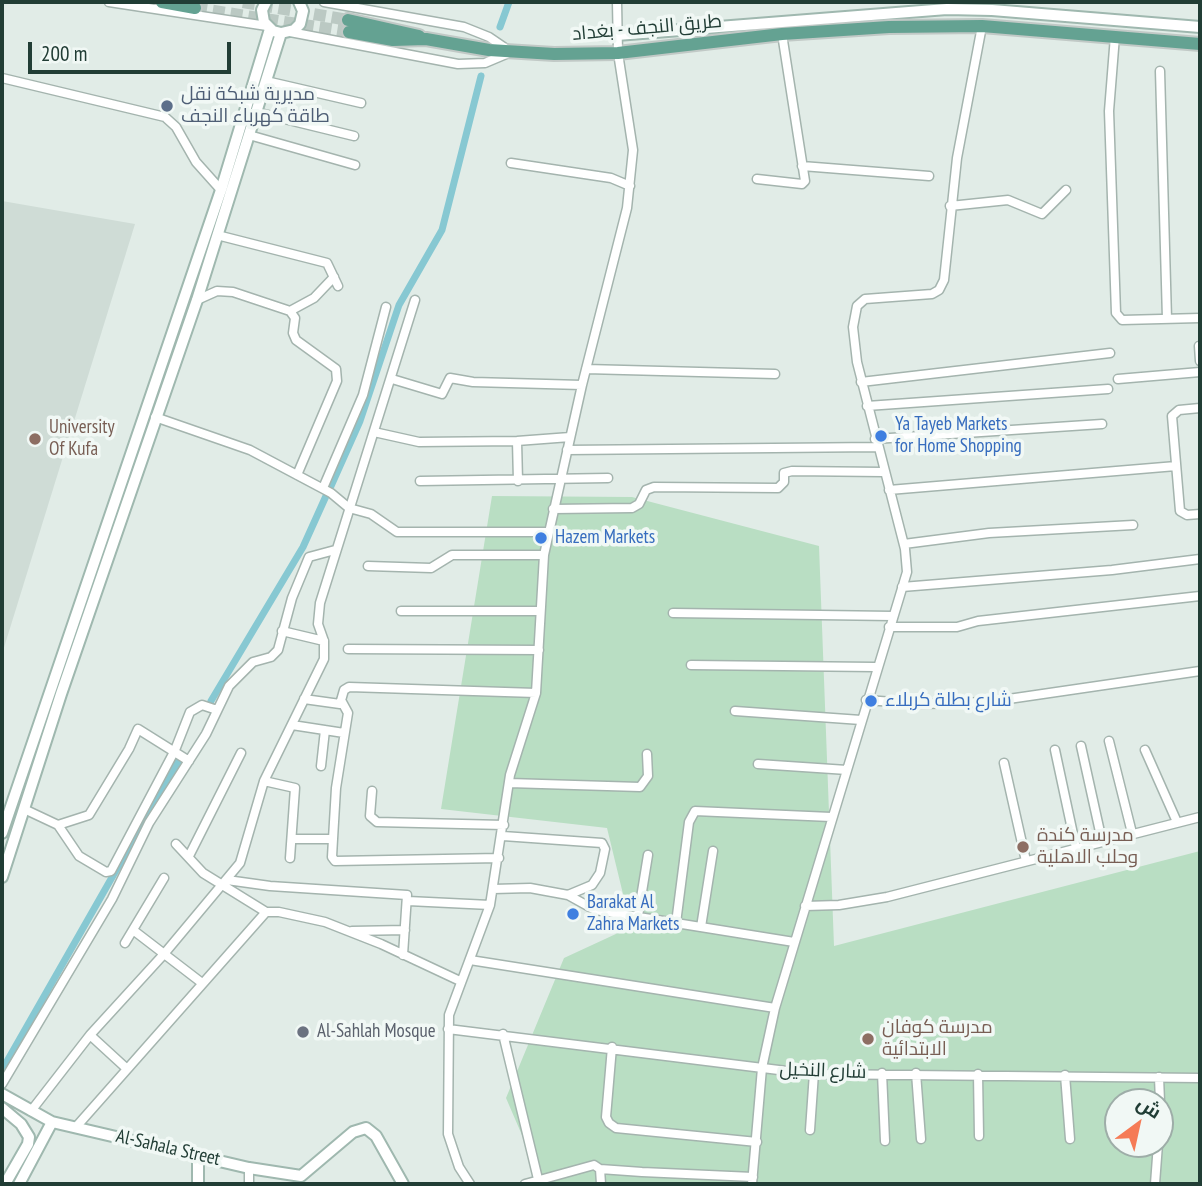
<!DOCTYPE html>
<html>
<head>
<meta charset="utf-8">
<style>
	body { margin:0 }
	#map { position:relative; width:1202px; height:1186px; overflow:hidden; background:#e1ece7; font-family:"PT Sans Narrow",Cairo,sans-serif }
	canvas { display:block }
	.frame { position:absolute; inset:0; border:4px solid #213d35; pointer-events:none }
	.north { position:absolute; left:1104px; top:1088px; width:70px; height:70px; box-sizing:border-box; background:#f1f8f5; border:2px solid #9eada8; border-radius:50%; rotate:33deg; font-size:19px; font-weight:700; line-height:28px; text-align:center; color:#213d35 }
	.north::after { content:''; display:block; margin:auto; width:24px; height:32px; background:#f57b56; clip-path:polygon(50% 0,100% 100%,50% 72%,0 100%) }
	.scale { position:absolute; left:28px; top:42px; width:203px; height:32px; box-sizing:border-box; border:4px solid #213d35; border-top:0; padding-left:9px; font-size:21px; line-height:24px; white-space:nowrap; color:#213d35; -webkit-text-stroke:5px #f1f8f5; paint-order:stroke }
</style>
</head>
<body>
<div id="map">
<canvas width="1202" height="1186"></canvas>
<div class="frame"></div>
<div class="north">ش</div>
<div class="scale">200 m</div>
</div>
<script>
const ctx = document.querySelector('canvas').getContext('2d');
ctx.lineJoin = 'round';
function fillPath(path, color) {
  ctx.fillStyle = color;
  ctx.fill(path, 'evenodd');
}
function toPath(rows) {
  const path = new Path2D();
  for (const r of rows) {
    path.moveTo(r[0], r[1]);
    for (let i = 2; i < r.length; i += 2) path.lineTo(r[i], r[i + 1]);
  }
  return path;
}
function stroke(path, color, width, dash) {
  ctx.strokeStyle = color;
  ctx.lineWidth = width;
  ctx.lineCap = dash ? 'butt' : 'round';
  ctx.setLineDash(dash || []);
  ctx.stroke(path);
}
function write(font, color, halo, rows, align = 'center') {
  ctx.font = font + ' "PT Sans Narrow",Cairo,sans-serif';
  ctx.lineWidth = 7;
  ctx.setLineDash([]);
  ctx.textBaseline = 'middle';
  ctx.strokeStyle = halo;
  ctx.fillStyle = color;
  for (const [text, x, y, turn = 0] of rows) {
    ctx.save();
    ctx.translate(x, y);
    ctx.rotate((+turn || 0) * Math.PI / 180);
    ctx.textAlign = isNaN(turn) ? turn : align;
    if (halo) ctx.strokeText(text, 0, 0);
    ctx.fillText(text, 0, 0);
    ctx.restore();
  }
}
fillPath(toPath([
	[2,201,135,224,2,654]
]), '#cfdcd6');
fillPath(toPath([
	[492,496,632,497,819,546,834,946,1200,851,1200,1184,543,1184,506,1098,564,958,631,927,607,828,441,809],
	[1118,1102,1160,1102,1160,1144,1118,1144]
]), '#b9dec3');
stroke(toPath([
	[500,27,509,2],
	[331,486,360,421,399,305,442,230,481,76],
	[211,701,303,547,326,496],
	[2,1070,179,760]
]), '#87c8d2', 7);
stroke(toPath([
	[243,2,348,20],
	[195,8,349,32]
]), '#bbc9c3', 12, [12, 6]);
const street = toPath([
	[109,2,267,26],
	[290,32,458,64,485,63,511,52,489,37,464,27,324,2],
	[1115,36,1109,111,1116,313,1122,320,1200,318],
	[1160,71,1167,319],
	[2,78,165,117,176,127,196,162,221,190],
	[266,81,361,103],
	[256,112,354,136],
	[249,135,355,165],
	[511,163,611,178,630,186],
	[802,166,929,176],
	[757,179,802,184,805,181,782,34],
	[950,206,1008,200,1042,214,1066,190],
	[217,235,327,263,338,286],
	[197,300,217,291,233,292,290,311,295,318,293,333,296,340,336,369,337,381,297,475],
	[290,311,314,298,334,277],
	[1199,346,1200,361],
	[586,369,775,374],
	[392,379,442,394,450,378,473,382,582,385],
	[1118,379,1200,372],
	[861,382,1110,353],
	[867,406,1108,389],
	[1200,408,1179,410,1172,416,1180,511,1187,515,1200,514],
	[155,417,250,450,331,493,349,508,371,514,397,532,548,532],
	[374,432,419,442,517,441,570,437],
	[875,439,1102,424],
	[517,441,518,481],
	[567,450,877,447],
	[420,481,608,478],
	[323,488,363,395,386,307],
	[889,490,1176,466],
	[553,509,632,508,639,504,646,490,654,487,778,488,784,482,784,473,792,471,883,472],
	[904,544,989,533,1133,525],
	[368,566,431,568,452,555,544,555],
	[902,587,1112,570,1200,559],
	[401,611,539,611],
	[673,613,893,616],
	[889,627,957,627,978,621,1200,596],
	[282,631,324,641],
	[348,649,539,650],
	[691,665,875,667],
	[304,699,340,704,344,690,349,687,536,693],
	[866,700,921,704,988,702,1200,671],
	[735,711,861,720],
	[292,725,344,733],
	[1109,741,1132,833],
	[1081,746,1102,841],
	[1055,750,1076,848],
	[1145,750,1177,822],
	[1004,763,1026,861],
	[758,764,847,770],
	[321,766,325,730],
	[264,781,295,788,290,858],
	[509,783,640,787,648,776,647,754],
	[372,791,370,816,377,822,504,825],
	[24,809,58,825,79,856,106,872,111,871,175,750,190,712,202,705,217,710],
	[58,825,89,815,129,749,138,729,189,761],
	[503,836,602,843,605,849,600,873,592,885,568,895],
	[292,839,333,839,332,857,335,861,499,858],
	[333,839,336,788,348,713,342,702],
	[176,844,203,873,266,912,279,912,325,922,381,944,460,981],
	[189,856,241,753],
	[227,880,270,886,407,895,403,955],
	[493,889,530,888,568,895,595,910,794,942],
	[408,901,490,905],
	[805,906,839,905,887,897,1200,817],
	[638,916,648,855],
	[676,923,689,822,695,811,831,817],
	[701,927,713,851],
	[133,930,202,983],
	[352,931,405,930],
	[125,943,164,878],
	[470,960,775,1008],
	[448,1029,811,1074,1200,1078],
	[503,1034,538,1179],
	[90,1035,126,1068],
	[612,1047,606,1117,609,1123,616,1128,757,1142],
	[882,1073,885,1141],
	[916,1073,921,1139],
	[978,1074,979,1136],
	[1065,1075,1070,1139],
	[1159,1077,1160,1102],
	[2,1084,112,899,149,823,206,734,229,686,253,662,271,657,278,650,292,598,309,557,335,550],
	[31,1111,90,1035,164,954,240,863,264,781,324,659,324,641,318,624,320,603,415,300],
	[76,1127,266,912],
	[810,1130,814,1073],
	[600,1169,601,1184],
	[249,1184,249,1168],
	[470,1184,459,1167,448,1134,449,1015,490,905,510,775,536,693,544,555,582,385,627,208,633,150,618,53,617,2],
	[525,1184,594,1165,600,1169,642,1172,753,1177],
	[752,1184,762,1068,775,1008,907,572,905,549,857,362,853,327,857,306,865,299,932,294,939,290,944,280,957,158,982,26],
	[1155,1184,1158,1144]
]);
const secondary = toPath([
	[266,2,262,10,264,22,273,31,281,33,294,30,300,24,303,11,299,2],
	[617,35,947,9,992,10,1200,27],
	[2,833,221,190,270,29],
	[2,877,61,694,197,300,281,33],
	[2,1094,52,1122,19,1184],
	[2,1108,21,1124,29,1137,28,1144,5,1184],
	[52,1122,249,1168,301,1176,353,1132,366,1128,376,1136,403,1184],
	[198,1184,198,1155]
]);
const primary = toPath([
	[162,2,195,8],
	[348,20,419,36],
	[349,32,393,40,426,39,489,50,554,54,618,53,782,34,889,27,982,26,1200,44]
]);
stroke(street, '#a4b4ae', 11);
stroke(secondary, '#9fb8af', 14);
stroke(primary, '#c1c9c6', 16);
stroke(street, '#fff', 8);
stroke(secondary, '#fff', 10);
stroke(primary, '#64a292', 12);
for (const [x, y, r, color] of [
	[167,106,7,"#5c6f8a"],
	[881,436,7,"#3f7fe0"],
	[35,439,7,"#8d6e63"],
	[541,538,7,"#3f7fe0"],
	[871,701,7,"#3f7fe0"],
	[1023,847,7,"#8d6e63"],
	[573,914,7,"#3f7fe0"],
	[303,1032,7,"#6b7280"],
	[868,1039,7,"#8d6e63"]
]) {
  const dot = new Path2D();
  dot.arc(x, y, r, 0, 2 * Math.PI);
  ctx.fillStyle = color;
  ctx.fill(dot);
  stroke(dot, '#f1f8f5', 2.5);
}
write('19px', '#213d35', '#f1f8f5', [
	["طريق النجف - بغداد",647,28,-5],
	["شارع النخيل",823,1071,2],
	["Al-Sahala Street",168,1148,13]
]);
write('19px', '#4e5e75', '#f1f8f5', [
	["مديرية شبكة نقل",181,95],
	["طاقة كهرباء النجف",181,117]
], 'left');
write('19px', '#366cbe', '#f1f8f5', [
	["Ya Tayeb Markets",895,425],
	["for Home Shopping",895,447],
	["Hazem Markets",555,538],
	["شارع بطلة كربلاء",885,701],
	["Barakat Al",587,903],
	["Zahra Markets",587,925]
], 'left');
write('19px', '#785e54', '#f1f8f5', [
	["University",49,428],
	["Of Kufa",49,450],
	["مدرسة كندة",1037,836],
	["وحلب الاهلية",1037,858],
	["مدرسة كوفان",882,1028],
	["الابتدائية",882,1050]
], 'left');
write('19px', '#5b616d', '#f1f8f5', [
	["Al-Sahlah Mosque",317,1032]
], 'left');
</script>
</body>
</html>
